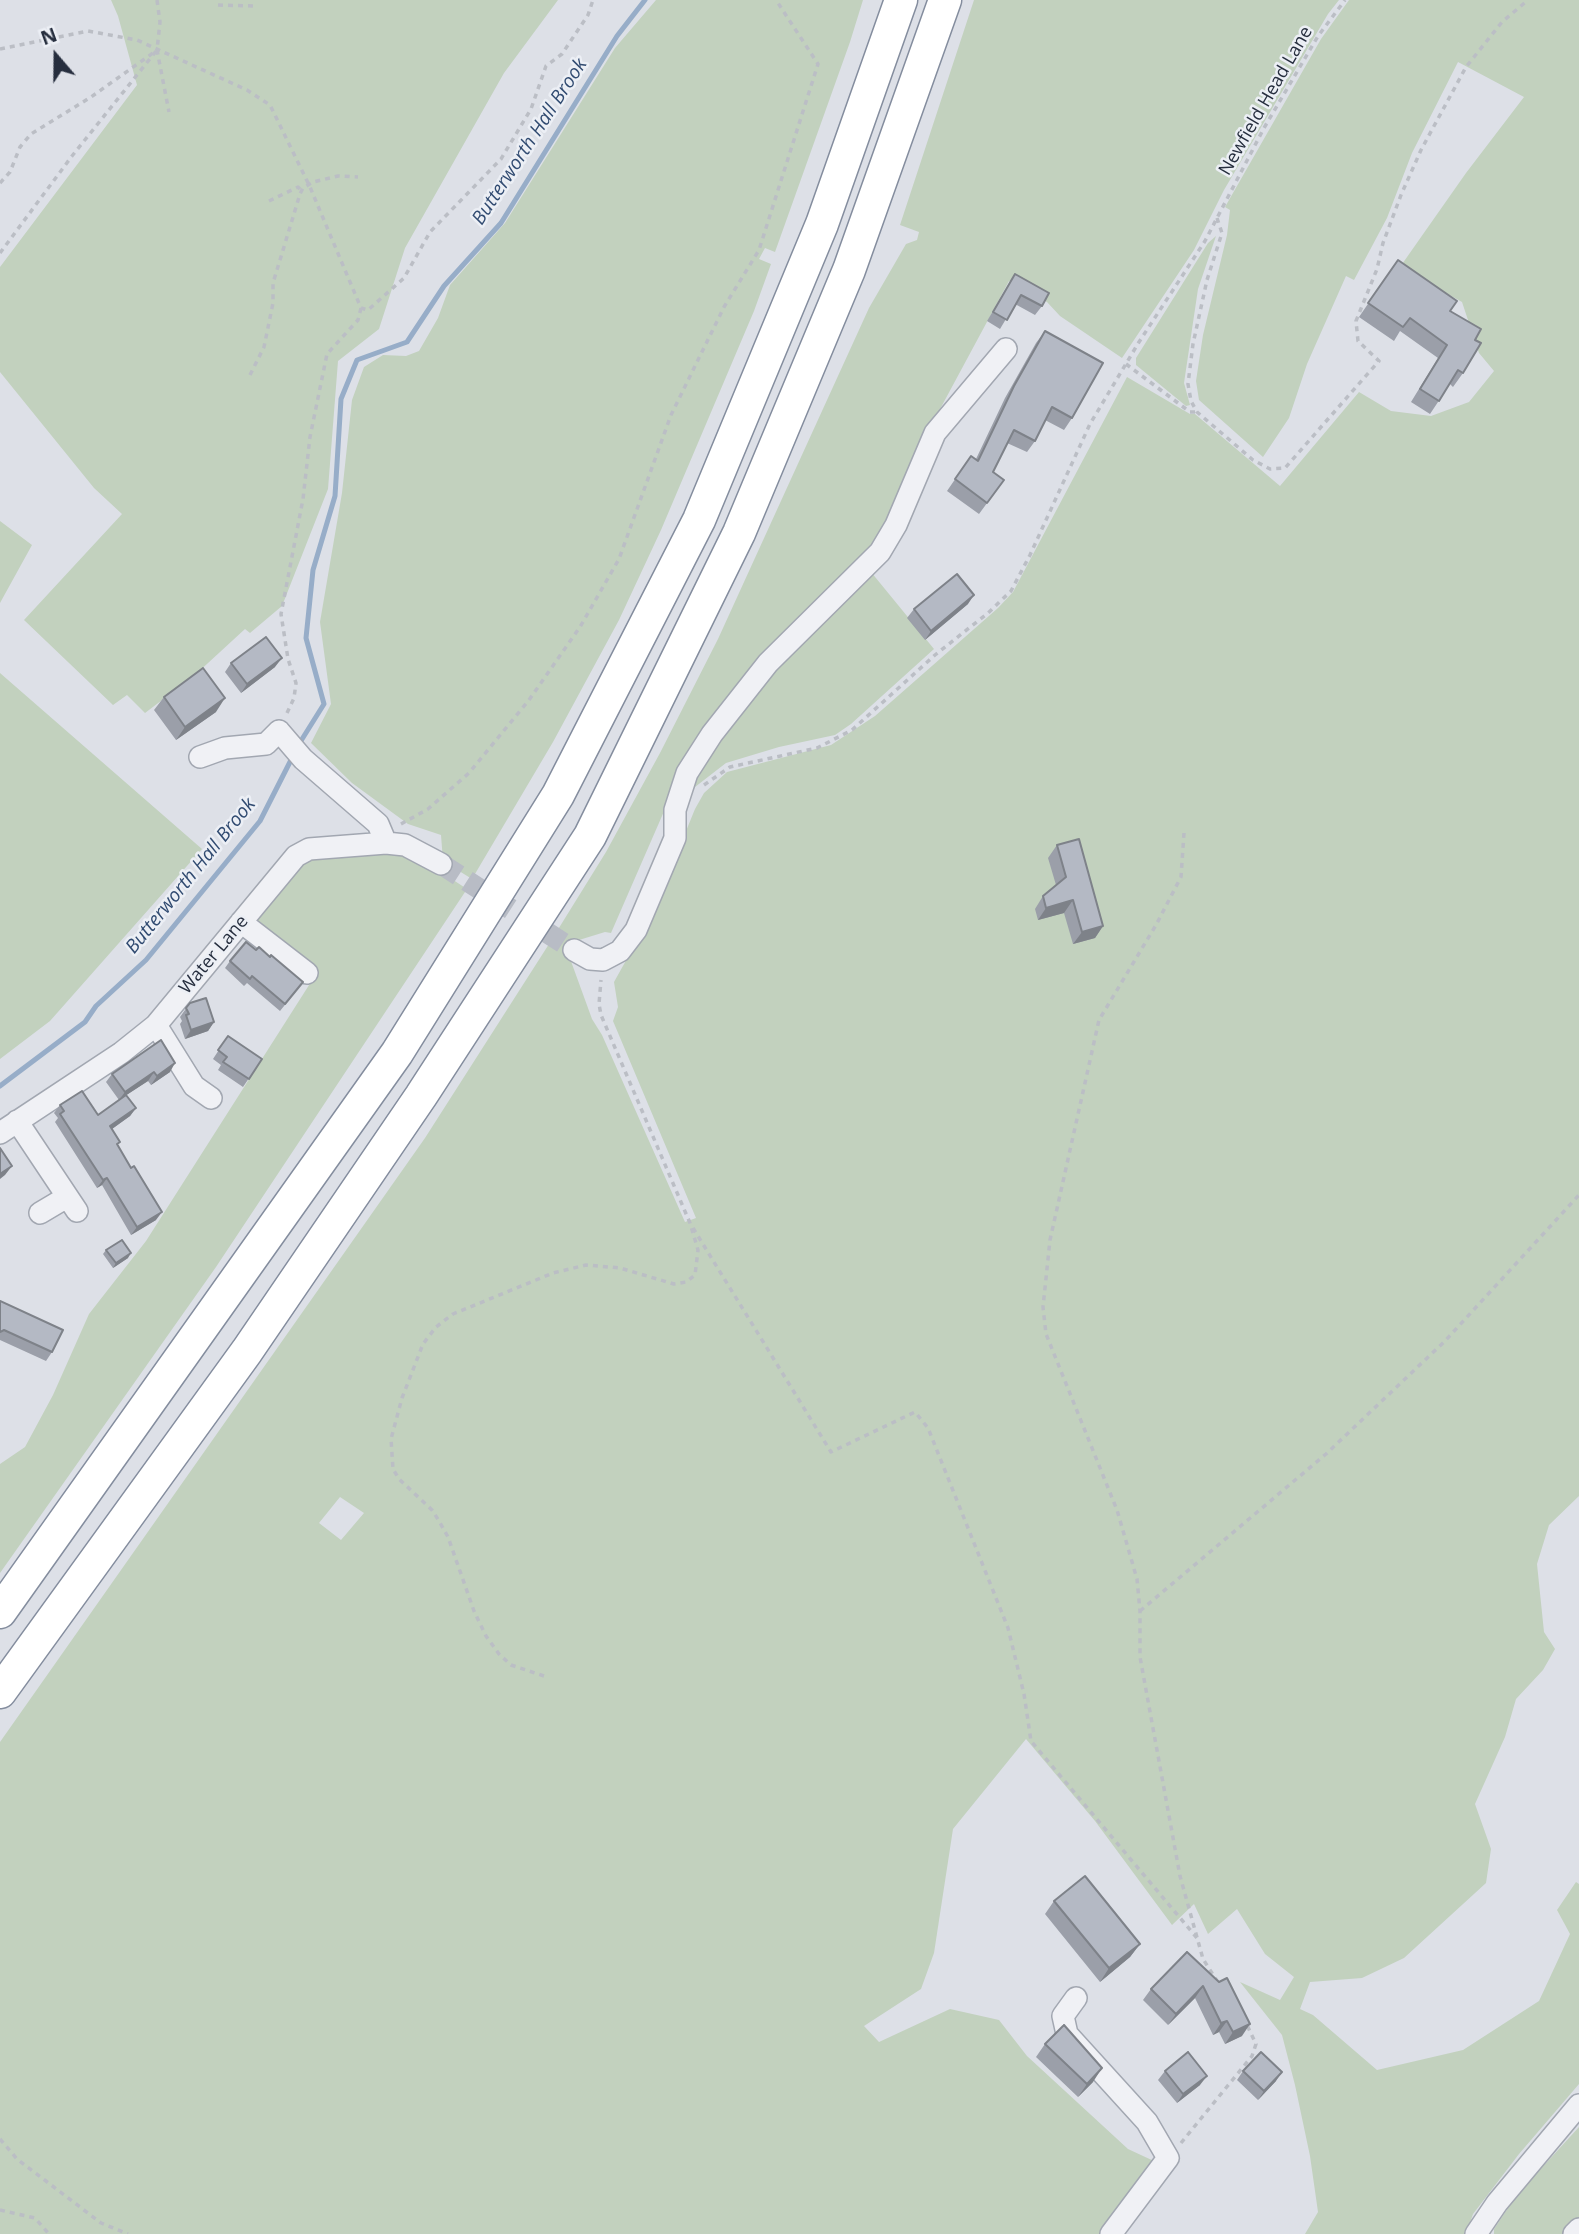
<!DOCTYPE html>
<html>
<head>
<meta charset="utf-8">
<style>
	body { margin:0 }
	#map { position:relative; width:1579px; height:2234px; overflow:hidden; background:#dde0e7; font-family:"Open Sans",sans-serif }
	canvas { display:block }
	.north { position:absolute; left:21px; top:21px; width:70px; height:70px; -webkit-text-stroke:5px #eceff5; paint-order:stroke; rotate:340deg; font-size:19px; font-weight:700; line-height:28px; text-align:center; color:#262e3e }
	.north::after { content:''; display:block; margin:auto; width:24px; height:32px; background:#262e3e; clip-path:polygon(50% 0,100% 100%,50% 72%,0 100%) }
</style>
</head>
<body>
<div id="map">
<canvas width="1579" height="2234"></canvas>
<div class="north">N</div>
</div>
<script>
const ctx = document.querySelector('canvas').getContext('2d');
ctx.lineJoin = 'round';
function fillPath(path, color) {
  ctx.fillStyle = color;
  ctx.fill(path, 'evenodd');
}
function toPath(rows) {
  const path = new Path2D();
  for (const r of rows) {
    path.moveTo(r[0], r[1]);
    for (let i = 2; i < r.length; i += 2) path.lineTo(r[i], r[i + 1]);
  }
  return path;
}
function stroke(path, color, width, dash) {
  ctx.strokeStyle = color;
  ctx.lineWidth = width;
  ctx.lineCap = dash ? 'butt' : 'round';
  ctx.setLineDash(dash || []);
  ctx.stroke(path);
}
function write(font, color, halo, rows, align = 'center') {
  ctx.font = font + ' "Open Sans",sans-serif';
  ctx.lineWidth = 5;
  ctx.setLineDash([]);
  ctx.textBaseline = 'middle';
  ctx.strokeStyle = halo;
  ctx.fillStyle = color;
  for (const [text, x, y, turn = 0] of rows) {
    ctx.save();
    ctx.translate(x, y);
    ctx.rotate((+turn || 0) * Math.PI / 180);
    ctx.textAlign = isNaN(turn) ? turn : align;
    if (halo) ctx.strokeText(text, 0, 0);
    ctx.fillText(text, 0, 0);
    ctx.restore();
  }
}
fillPath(toPath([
	[111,0,558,0,504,73,405,248,379,329,338,361,328,489,282,606,250,633,245,629,195,675,145,713,127,695,113,705,24,620,122,514,94,488,0,372,0,267,137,85,118,16],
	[656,0,863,0,850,42,775,252,765,248,759,259,771,264,754,311,661,530,619,620,553,742,472,879,443,861,441,835,408,824,352,783,311,743,331,704,320,622,342,493,352,400,364,367,383,355,406,356,419,351,438,318,450,285,505,223,615,48],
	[974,0,1339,0,1328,14,1224,190,1194,250,1122,358,1060,316,1047,302,1009,281,925,437,893,517,672,793,611,933,605,932,579,940,568,953,592,1019,602,1035,685,1222,696,1218,613,1021,618,1007,614,982,653,912,695,809,704,793,727,772,831,745,875,716,998,608,1013,592,1127,377,1190,414,1195,414,1280,486,1359,392,1391,411,1431,416,1469,402,1494,371,1479,353,1462,302,1400,267,1466,173,1524,97,1458,62,1412,153,1387,218,1354,280,1346,276,1307,364,1289,418,1263,457,1199,400,1196,381,1203,335,1227,235,1230,210,1225,207,1321,39,1349,0,1579,0,1579,1496,1549,1525,1537,1564,1544,1632,1555,1649,1543,1670,1516,1699,1505,1737,1475,1804,1491,1849,1486,1883,1404,1958,1362,1978,1310,1982,1300,2009,1313,2015,1377,2070,1463,2050,1539,2001,1570,1934,1557,1910,1576,1882,1579,1884,1579,2084,1519,2154,1473,2214,1466,2234,1305,2234,1318,2212,1310,2156,1295,2085,1282,2035,1240,1982,1280,2000,1294,1977,1265,1954,1237,1909,1208,1934,1194,1904,1172,1925,1095,1821,1026,1739,953,1829,934,1953,921,1989,864,2026,879,2042,950,2009,999,2020,1027,2056,1128,2149,1156,2162,1099,2234,0,2234,0,1742,425,1138,549,944,606,852,660,753,718,639,869,308,906,244,917,240,919,232,900,225],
	[340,1497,364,1513,341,1540,319,1523],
	[1216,236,1198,289,1184,383,1190,405,1186,406,1136,365,1136,358,1208,243],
	[0,521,32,545,0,603],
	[871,572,934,649,851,724,835,735,779,747,726,763,695,787,682,812,691,776,760,676],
	[0,673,202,849,50,1021,0,1059],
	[398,849,438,870,467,889,216,1267,0,1573,0,1464,25,1447,53,1395,89,1314,146,1241,318,971,272,937,258,923,256,918,299,860],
	[1579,2127,1579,2223,1566,2234,1494,2234,1494,2229,1516,2196]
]), '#c2d1be');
stroke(toPath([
	[299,744,324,704,306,638,313,570,335,496,341,399,357,360,407,342,444,286,501,223,617,36,645,0],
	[0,1086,85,1022,96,1006,146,960,260,821,293,756]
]), '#97adc8', 5);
stroke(toPath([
	[441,864,574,950]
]), '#b8bcc5', 21, [21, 10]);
const minor = toPath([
	[200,757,225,748,266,744,279,731,303,759,378,824,386,843],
	[241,922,307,973],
	[574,950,590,959,603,960,620,951,636,930,675,838,675,810,687,773,712,734,768,663,880,552,896,525,935,433,1006,349],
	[156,1025,194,1086,211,1098],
	[17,1121,77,1211],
	[0,1133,121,1053,156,1025,296,856,309,849,386,843,405,845,441,864],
	[40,1213,67,1197],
	[1076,1998,1063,2016,1067,2034,1147,2122,1168,2158,1111,2234],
	[1476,2234,1497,2203,1579,2105],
	[1574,2234,1579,2229]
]);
const highway = toPath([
	[0,1612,397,1053,558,795,699,520,822,224,901,0],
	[0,1692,247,1351,421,1096,590,836,739,533,849,270,945,0]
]);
stroke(minor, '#a2a7b1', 24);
stroke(highway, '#848d9e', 35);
stroke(toPath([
	[157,0,160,22,157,50,169,112],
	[218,5,255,6],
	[0,49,88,31,137,40,247,90,270,105,310,187,361,308,368,310,404,278,430,232,501,159,531,109,546,66,562,54,588,15,593,0],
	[0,183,10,172,20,147,31,134,91,97,153,53],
	[269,201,298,187,302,191],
	[1217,218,1222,233,1207,280,1193,344,1188,384,1191,401,1197,412,1253,460,1270,469,1285,468,1379,361,1358,341,1356,321,1377,269,1383,243,1401,195,1421,150,1466,67,1502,22,1528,0],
	[0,253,72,156,157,50],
	[1126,364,1190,412,1197,412],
	[250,375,264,347,273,303,273,283,300,194,303,188,313,182,338,176,358,177],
	[287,713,294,698,296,683,288,659,281,614,303,499,310,437,327,354,358,320,361,308],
	[704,785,730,767,817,748,852,730,935,655,988,613,1011,591,1030,555,1090,424,1139,342,1205,241,1264,128,1318,36,1345,0],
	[401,824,428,809,469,773,529,700,580,627,619,559,671,415,724,307,759,250,818,64,776,0],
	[1184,833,1181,877,1156,925,1099,1020,1050,1240,1043,1307,1046,1334,1117,1510,1137,1579,1140,1611,1140,1657,1180,1876,1203,1959,1219,1984],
	[693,1228,831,1452,915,1412,928,1428,1008,1628,1024,1694,1031,1741,1197,1938],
	[1140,1611,1326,1454,1445,1341,1579,1195],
	[544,1676,511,1665,499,1654,486,1636,474,1611,448,1537,439,1521,432,1510,399,1479,393,1469,391,1439,402,1398,423,1344,436,1327,453,1314,553,1273,586,1265,620,1268,674,1284,686,1282,695,1275,698,1250,690,1223,601,1015,599,1004,601,980],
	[0,2139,17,2159,101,2223,128,2234],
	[1181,2143,1252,2056,1256,2044,1247,2025],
	[0,2210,35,2218,49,2234]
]), '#bbbec5', 3.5, [5, 5]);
stroke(minor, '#f0f1f5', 21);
stroke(highway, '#fff', 32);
fillPath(toPath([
	[1398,260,1450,311,1475,340,1463,373,1453,387,1450,384,1430,414,1411,402,1438,358,1400,331,1394,341,1359,317],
	[1015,274,1042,306,1035,315,1015,304,1000,329,987,321],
	[1045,331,1072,418,1064,430,1045,420,1035,441,1027,452,1007,443,993,472,1004,480,979,514,947,491,971,456,976,459,1005,398,1036,343],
	[968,604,925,640,907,618,914,609],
	[231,663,275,667,241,693,225,672],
	[164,697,216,712,176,740,154,710],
	[1057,845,1103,926,1095,938,1073,944,1064,913,1038,920,1035,909,1043,896,1056,885,1048,858],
	[230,961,297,990,280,1011,247,983,244,986,225,968],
	[190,1003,214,1022,208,1031,185,1039,180,1024,182,1021,180,1017],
	[228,1036,262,1059,243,1087,218,1070,221,1065,213,1059],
	[170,1072,151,1085,148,1081,126,1095,136,1108,130,1116,112,1129,118,1145,156,1220,131,1235,102,1185,97,1188,55,1122,58,1118,54,1113,60,1105,98,1115,119,1100,106,1082,112,1074],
	[106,1250,128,1258,113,1268,103,1254],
	[0,1301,52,1352,46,1361,0,1340],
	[1054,1901,1140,1944,1130,1957,1100,1982,1045,1914],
	[1187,1952,1242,2036,1225,2044,1219,2032,1213,2035,1195,1998,1168,2025,1143,2000,1151,1989],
	[1045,2044,1093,2082,1078,2097,1036,2057],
	[1165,2071,1200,2085,1177,2103,1158,2080],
	[1243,2071,1276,2081,1258,2100,1237,2080]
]), '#9b9fa9');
fillPath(toPath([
	[974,595,968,604,925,640,931,631],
	[282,658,275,667,241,693,247,684],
	[225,698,216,712,176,740,185,727],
	[1073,900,1064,913,1038,920,1046,908],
	[1103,926,1095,938,1073,944,1082,932],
	[214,1022,208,1031,185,1039,191,1030],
	[175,1063,170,1072,151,1085,157,1076],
	[154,1072,148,1081,119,1100,125,1092],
	[136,1108,130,1116,105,1134,110,1126],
	[12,1166,5,1175,0,1179,0,1174],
	[107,1178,102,1185,97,1188,103,1180],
	[162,1212,156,1220,131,1235,137,1227],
	[131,1253,128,1258,113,1268,116,1263],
	[1140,1944,1130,1957,1100,1982,1109,1968],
	[1203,1986,1195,1998,1168,2025,1176,2014],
	[1227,2021,1219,2032,1213,2035,1221,2023],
	[1250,2024,1242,2036,1225,2044,1233,2032],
	[1102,2068,1093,2082,1078,2097,1087,2084],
	[1282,2072,1276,2081,1258,2100,1264,2091],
	[1207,2076,1200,2085,1177,2103,1183,2094]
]), '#7e8289');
const building = toPath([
	[1398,260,1457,301,1450,311,1481,329,1475,340,1481,343,1463,373,1458,370,1439,401,1420,389,1447,345,1410,318,1403,327,1368,303,1398,260],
	[1015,274,1049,293,1042,306,1021,295,1007,320,993,312,1015,274],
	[1045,331,1103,363,1072,418,1052,407,1035,441,1014,430,993,472,1004,480,987,503,955,479,971,456,978,461,1014,386,1045,331],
	[957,574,974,595,931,631,914,609,957,574],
	[266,637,282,658,247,684,231,663,266,637],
	[203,668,225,698,185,727,164,697,203,668],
	[1079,839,1103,926,1082,932,1073,900,1046,908,1043,896,1066,877,1057,845,1079,839],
	[246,942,256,950,259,947,270,957,271,955,303,982,285,1004,252,976,250,979,230,961,246,942],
	[206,998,214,1022,191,1030,186,1015,189,1014,186,1008,190,1003,206,998],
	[228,1036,262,1059,249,1079,223,1062,227,1057,218,1050,228,1036],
	[161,1040,175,1063,157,1076,154,1072,125,1092,112,1074,161,1040],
	[82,1091,98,1115,126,1095,136,1108,110,1126,120,1142,117,1144,131,1168,134,1166,162,1212,137,1227,107,1178,103,1180,60,1114,64,1111,60,1105,82,1091],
	[0,1148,12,1166,0,1174,0,1148],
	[122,1240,131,1253,116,1263,106,1250,122,1240],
	[0,1301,63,1330,52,1352,4,1330,0,1332,0,1301],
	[1085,1876,1140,1944,1109,1968,1054,1901,1085,1876],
	[1187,1952,1219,1982,1227,1978,1250,2024,1233,2032,1227,2021,1221,2023,1203,1986,1176,2014,1151,1989,1187,1952],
	[1064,2025,1102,2068,1087,2084,1045,2044,1064,2025],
	[1188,2052,1207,2076,1183,2094,1165,2071,1188,2052],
	[1261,2052,1282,2072,1264,2091,1243,2071,1261,2052]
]);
fillPath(building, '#b4b9c4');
stroke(building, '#7e8289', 2);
write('18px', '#262e3e', '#eceff5', [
	["Newfield Head Lane",1266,101,-60],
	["Water Lane",214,955,-50]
]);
write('italic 19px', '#314b71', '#eceff5', [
	["Butterworth Hall Brook",530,142,-57],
	["Butterworth Hall Brook",191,876,-51]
]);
</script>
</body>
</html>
